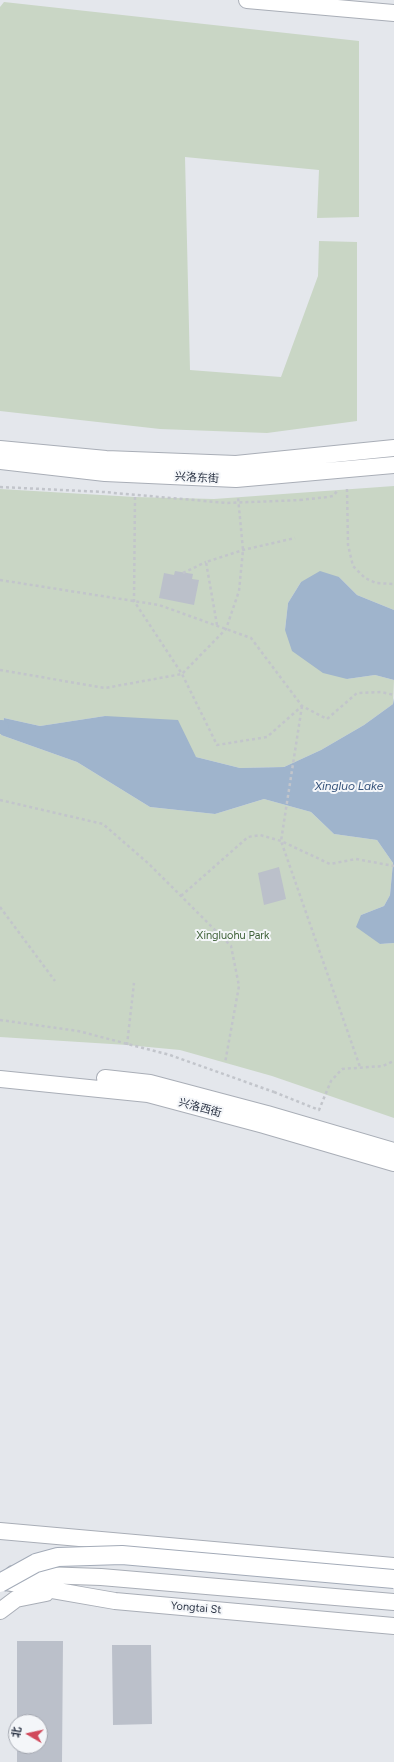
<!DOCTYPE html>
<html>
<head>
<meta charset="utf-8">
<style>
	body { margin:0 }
	#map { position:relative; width:394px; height:1762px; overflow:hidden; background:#e4e7ec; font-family:Figtree,"Noto Sans SC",sans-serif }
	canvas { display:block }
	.north { position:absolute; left:8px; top:1714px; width:40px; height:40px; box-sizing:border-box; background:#f4f6f9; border:1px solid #a4a8b1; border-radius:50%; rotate:279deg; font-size:11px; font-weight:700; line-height:16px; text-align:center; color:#2b3445 }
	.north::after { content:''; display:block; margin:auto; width:14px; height:18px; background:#d1495b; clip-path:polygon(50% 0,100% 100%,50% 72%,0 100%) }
</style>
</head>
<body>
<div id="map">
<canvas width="394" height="1762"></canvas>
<div class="north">北</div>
</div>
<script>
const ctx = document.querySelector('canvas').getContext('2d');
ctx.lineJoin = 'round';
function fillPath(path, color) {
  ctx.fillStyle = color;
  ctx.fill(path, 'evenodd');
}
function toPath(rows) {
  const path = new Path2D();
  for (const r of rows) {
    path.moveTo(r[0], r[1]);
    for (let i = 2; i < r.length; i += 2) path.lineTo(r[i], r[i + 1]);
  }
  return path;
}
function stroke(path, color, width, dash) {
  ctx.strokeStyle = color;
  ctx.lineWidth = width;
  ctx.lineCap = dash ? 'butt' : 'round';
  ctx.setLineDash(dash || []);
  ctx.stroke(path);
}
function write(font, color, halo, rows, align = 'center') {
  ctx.font = font + ' Figtree,"Noto Sans SC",sans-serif';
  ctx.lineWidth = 4;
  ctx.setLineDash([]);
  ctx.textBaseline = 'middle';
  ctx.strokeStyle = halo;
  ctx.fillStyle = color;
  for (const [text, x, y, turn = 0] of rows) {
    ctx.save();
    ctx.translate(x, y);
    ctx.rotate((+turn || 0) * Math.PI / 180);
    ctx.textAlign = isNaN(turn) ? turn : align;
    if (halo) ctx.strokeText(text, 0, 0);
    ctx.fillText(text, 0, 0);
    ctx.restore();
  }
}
fillPath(toPath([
	[4,2,359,41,359,217,317,218,319,170,185,157,190,370,281,377,318,276,319,241,357,242,357,421,267,433,160,429,0,411,0,7],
	[394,486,394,610,357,595,339,577,301,582,288,603,285,630,347,679,375,675,394,680,393,704,364,725,321,750,284,767,240,768,196,757,105,716,40,726,4,718,1,735,77,762,150,807,215,814,264,799,311,812,334,834,377,840,393,863,390,895,384,906,361,915,380,944,394,943,394,1118,272,1076,180,1050,127,1045,0,1037,0,489,135,497,214,499]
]), '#c9d6c5');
fillPath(toPath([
	[320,571,339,577,357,595,394,610,394,680,375,675,347,679,323,673,292,651,285,630,288,603,301,582],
	[394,698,394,943,380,944,356,927,361,915,384,906,390,895,393,863,377,840,334,834,311,812,264,799,215,814,150,807,77,762,1,735,4,718,40,726,105,716,178,720,196,757,240,768,284,767,321,750,364,725,393,704]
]), '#9fb4cc');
stroke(toPath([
	[0,727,2,727]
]), '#9fb4cc', 14);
fillPath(toPath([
	[175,571,193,574,192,579,199,580,194,605,159,598,164,573,174,575],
	[279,867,286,899,264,905,258,873],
	[17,1641,63,1641,62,1762,17,1762,17,1746,40,1746,40,1722,17,1722],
	[112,1645,151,1645,152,1724,113,1725]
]), '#bbc0ca');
const secondary = toPath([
	[247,0,394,13],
	[0,449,106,459,236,464,394,448],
	[0,461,105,473,236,479,394,465],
	[105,1078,150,1083,267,1114,394,1151],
	[0,1079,148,1094,264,1125,394,1163],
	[0,1531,394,1566],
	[13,1574,101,1577,394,1602],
	[0,1581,115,1601,394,1626],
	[0,1611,16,1599,46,1593]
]);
stroke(secondary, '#a9aeb7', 18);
stroke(toPath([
	[347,489,348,545,353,566,365,578,376,583,394,584],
	[135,497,134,601,182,674,217,745,267,737,302,706],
	[300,500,328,497,333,496,338,490],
	[183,573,206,562],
	[0,580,159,605,251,638,302,706,327,719,357,693,381,692,394,695],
	[217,625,206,562,243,550,295,538],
	[0,670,105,688,182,674,226,629,239,591,243,550,238,497],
	[302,706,281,841,360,1067],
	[0,800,103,824,149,864,231,946,239,986,225,1063],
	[181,896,248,837,260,835,281,841,330,864,356,859,394,866],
	[0,907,55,981],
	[127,1045,134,983],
	[274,1092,319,1110,331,1081,342,1069,383,1066,394,1061]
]), '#c2c5cb', 2.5, [3, 3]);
stroke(secondary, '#fff', 16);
const primaryBridge = toPath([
	[0,1583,36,1563,58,1557,122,1555,394,1579]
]);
stroke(primaryBridge, '#a3abb8', 20, []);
stroke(toPath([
	[0,487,104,492,227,503,300,500],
	[0,1020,78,1031,170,1055,274,1092]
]), '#c2c5cb', 2.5, [3, 3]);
stroke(primaryBridge, '#fff', 18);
write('11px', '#2b3445', '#f4f6f9', [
	["兴洛东街",197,478,3],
	["兴洛西街",200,1108,15],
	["Yongtai St",196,1608,5]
]);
write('11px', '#3f6138', '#f4f6f9', [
	["Xingluohu Park",233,936]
]);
write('italic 12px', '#34527a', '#f4f6f9', [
	["Xingluo Lake",349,786]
]);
</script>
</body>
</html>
